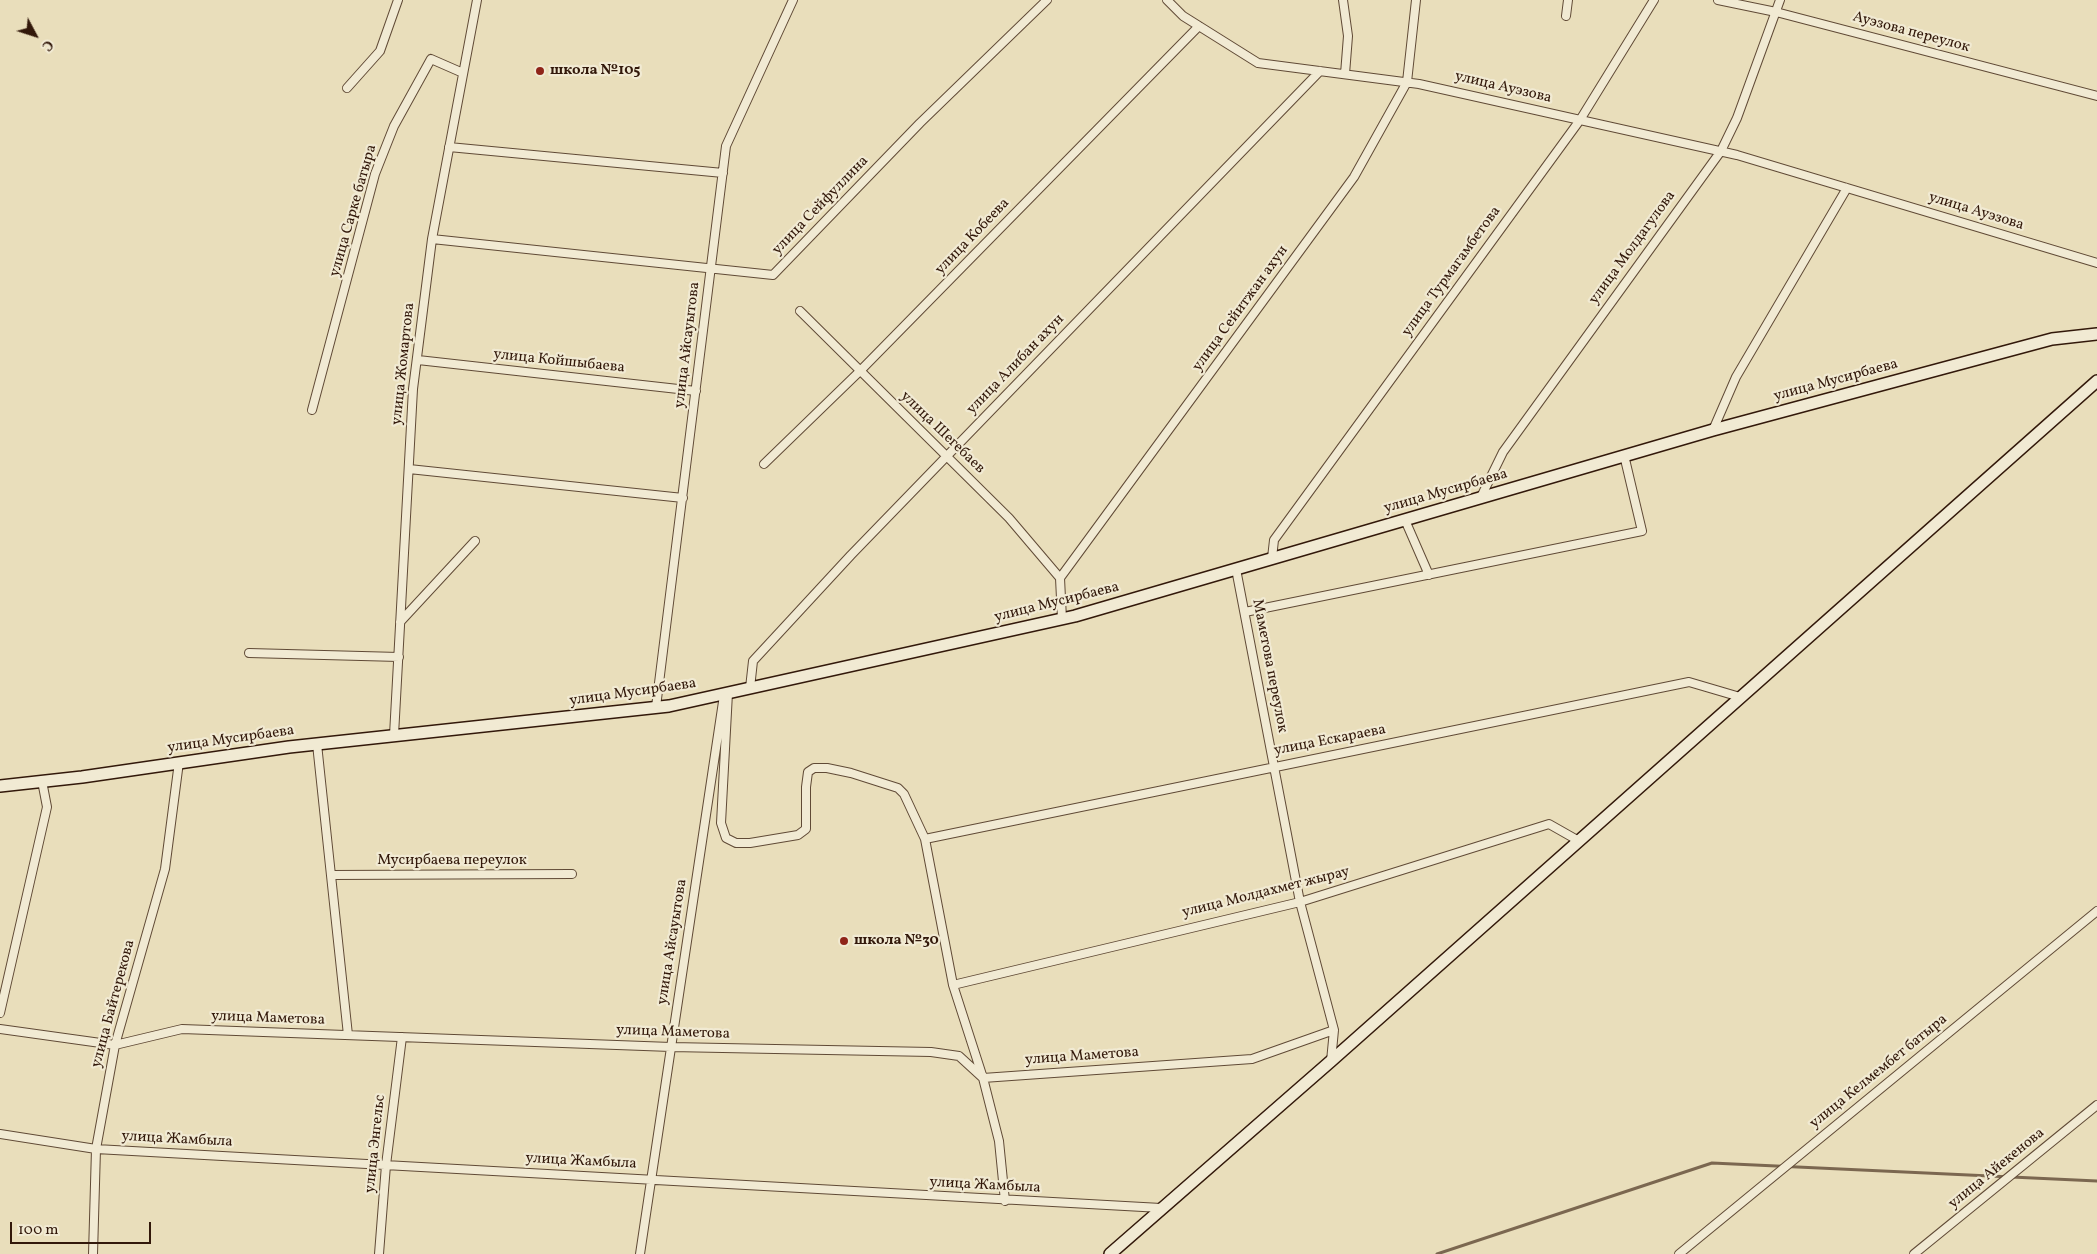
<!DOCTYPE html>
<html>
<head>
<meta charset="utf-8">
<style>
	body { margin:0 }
	#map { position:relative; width:2097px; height:1254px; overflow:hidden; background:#e9debb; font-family:Vollkorn,serif }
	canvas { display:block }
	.north { position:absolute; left:10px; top:10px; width:50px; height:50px; -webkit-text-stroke:4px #f1ead3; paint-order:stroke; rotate:130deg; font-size:14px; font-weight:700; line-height:20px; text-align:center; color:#32180a }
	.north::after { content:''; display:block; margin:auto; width:18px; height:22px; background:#32180a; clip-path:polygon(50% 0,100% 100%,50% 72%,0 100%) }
	.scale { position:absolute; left:10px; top:1222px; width:141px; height:22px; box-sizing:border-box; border:2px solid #32180a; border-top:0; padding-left:6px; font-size:15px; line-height:18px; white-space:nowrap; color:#32180a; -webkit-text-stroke:4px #f1ead3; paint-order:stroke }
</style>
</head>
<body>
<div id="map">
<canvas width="2097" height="1254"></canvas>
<div class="north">С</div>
<div class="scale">100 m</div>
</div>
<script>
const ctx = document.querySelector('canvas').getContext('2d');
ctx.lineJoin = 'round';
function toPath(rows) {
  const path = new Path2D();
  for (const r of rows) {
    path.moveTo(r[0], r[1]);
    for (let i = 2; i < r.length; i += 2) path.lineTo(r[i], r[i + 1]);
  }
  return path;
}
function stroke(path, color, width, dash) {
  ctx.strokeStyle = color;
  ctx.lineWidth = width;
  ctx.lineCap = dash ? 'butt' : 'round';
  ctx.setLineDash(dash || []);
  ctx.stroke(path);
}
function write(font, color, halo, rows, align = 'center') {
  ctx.font = font + ' Vollkorn,serif';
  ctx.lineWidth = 4.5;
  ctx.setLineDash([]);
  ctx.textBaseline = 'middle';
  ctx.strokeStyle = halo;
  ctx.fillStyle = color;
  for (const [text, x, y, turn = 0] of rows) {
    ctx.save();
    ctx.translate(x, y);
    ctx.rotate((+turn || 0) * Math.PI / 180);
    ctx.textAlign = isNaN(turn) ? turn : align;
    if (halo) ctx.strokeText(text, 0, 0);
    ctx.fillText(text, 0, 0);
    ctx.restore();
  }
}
stroke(toPath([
	[1437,1254,1712,1163,2097,1181]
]), '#7b6750', 3);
const street = toPath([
	[1167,0,1183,16,1258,63,1419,84,1737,155,2097,263],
	[1343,0,1348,36,1345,74],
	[1718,0,1776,12,2097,96],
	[1566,16,1568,0],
	[347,88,380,51,398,0],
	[449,147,723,173],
	[432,239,773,275,920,123,1047,0],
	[800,311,1009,518,1060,578],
	[418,360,696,391],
	[312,410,375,174,394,126,431,59,463,73],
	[1713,430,1736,377,1847,188],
	[764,464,860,371,1199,26],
	[409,469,683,498],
	[1481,497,1503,452,1721,151,1737,118,1780,0],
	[1405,520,1429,575],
	[1272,558,1274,540,1580,120,1654,0],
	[1236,569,1300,902,1334,1030,1331,1061],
	[1245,612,1642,531,1624,455],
	[1062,619,1060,578,1354,177,1407,82,1416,0],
	[400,622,475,541],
	[249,653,399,657],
	[750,688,753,661,851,555,1320,71],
	[728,693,721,823,726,838,736,843,750,843,798,835,806,829,806,787,808,772,814,768,827,768,851,773,898,788,904,794,925,839,953,985,983,1078,999,1141,1005,1201],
	[656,707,726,146,793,0],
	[394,735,413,389,432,239,477,0],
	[317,744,348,1035],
	[925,839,1689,682,1740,697],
	[331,875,572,874],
	[953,985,1300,902,1549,824,1579,841],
	[0,1013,47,807,42,781],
	[0,1029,115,1045,182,1029,671,1047,931,1052,959,1056,983,1078,1252,1059,1334,1030],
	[0,1134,96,1149,1161,1208],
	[93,1254,96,1149,115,1045,165,869,179,762],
	[379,1254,386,1165,402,1037],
	[640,1254,724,695],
	[1679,1254,2097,911],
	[1914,1254,2097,1105]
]);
const secondary = toPath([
	[0,786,82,777,289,747,669,706,1075,616,1713,430,2052,339,2097,334],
	[1110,1254,1331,1061,2097,381]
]);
stroke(street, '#604a36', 10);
stroke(secondary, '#32180a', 14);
stroke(street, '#f1ead3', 8);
stroke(secondary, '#f1ead3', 11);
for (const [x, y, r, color] of [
	[540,71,5,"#8f2418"],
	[844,941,5,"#8f2418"]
]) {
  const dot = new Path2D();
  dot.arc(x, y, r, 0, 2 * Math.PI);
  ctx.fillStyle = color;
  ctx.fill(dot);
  stroke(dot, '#f1ead3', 2);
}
write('15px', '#32180a', '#f1ead3', [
	["Ауэзова переулок",1911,33,15],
	["улица Ауэзова",1503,88,13],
	["улица Сейфуллина",821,206,-46],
	["улица Сарке батыра",354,211,-74],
	["улица Ауэзова",1976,212,17],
	["улица Кобеева",973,237,-46],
	["улица Молдагулова",1633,248,-54],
	["улица Турмагамбетова",1452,272,-54],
	["улица Сейитжан ахун",1241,309,-54],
	["улица Айсауытова",688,345,-83],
	["улица Койшыбаева",559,362,6],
	["улица Жомартова",404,364,-84],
	["улица Алибан ахун",1016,365,-46],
	["улица Мусирбаева",1836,381,-15],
	["улица Шегебаев",942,433,44],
	["улица Мусирбаева",1446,492,-16],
	["улица Мусирбаева",1057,603,-14],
	["Маметова переулок",1269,666,79],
	["улица Мусирбаева",633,693,-8],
	["улица Мусирбаева",231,740,-8],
	["улица Ескараева",1330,741,-11],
	["Мусирбаева переулок",452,861],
	["улица Молдахмет жырау",1266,893,-14],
	["улица Айсауытова",673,942,-81],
	["улица Байтерекова",114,1004,-75],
	["улица Маметова",268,1019,2],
	["улица Маметова",673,1033,2],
	["улица Маметова",1082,1057,-4],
	["улица Келмембет батыра",1879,1072,-39],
	["улица Жамбыла",177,1140,3],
	["улица Энгельс",376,1144,-84],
	["улица Жамбыла",581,1162,3],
	["улица Айекенова",1997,1169,-39],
	["улица Жамбыла",985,1186,3]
]);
write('bold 15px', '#32180a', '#f1ead3', [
	["школа №105",550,71],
	["школа №30",854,941]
], 'left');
</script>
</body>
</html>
